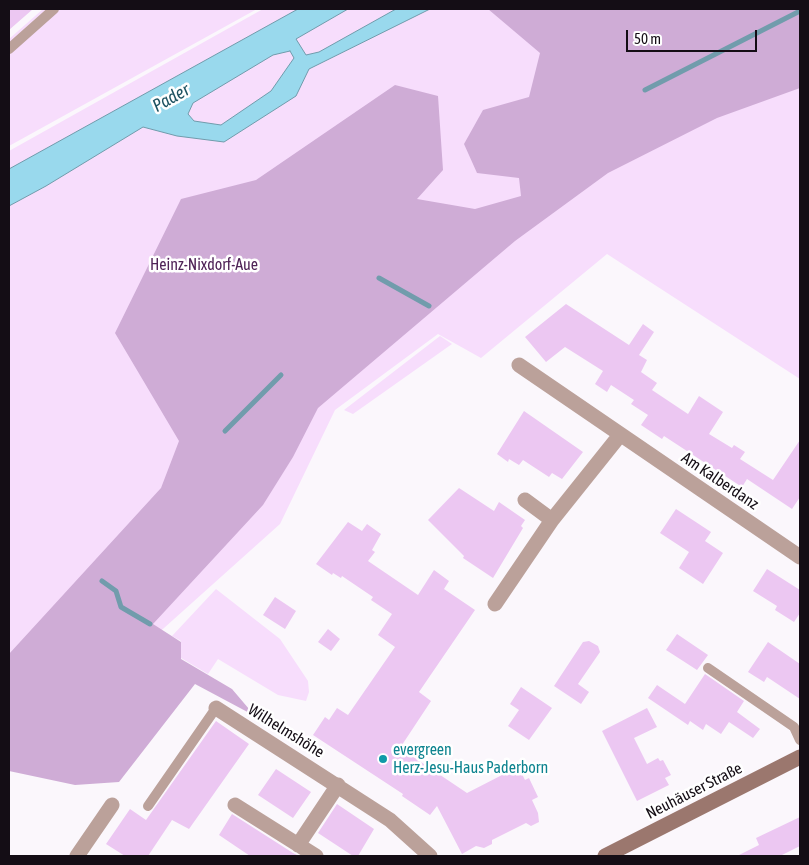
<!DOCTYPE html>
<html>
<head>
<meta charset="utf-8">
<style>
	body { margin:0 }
	#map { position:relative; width:809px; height:865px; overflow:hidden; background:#fbf7fc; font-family:"Asap Condensed",sans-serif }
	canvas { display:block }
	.frame { position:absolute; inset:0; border:10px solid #140d15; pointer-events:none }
	.scale { position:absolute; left:626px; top:30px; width:131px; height:22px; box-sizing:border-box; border:2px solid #140d15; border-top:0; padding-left:6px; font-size:15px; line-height:18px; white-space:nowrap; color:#140d15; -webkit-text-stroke:4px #fff; paint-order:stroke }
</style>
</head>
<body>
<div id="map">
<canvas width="809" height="865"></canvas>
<div class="frame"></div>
<div class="scale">50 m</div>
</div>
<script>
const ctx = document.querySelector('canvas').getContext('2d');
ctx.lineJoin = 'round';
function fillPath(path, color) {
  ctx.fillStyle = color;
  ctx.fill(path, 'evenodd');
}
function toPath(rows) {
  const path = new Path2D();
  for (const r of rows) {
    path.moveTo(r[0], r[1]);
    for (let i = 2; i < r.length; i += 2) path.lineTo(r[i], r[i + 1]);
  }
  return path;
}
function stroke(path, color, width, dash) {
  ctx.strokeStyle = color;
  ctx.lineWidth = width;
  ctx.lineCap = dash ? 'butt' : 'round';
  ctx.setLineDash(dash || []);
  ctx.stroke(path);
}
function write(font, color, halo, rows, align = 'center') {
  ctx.font = font + ' "Asap Condensed",sans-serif';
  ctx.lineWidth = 5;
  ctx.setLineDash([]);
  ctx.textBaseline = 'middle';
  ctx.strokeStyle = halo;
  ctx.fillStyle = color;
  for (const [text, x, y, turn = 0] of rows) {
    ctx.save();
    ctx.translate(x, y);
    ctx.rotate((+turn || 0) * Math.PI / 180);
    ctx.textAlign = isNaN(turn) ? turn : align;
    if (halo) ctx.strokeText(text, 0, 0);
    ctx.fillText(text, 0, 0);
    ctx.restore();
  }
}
fillPath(toPath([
	[43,9,257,9,9,146,9,39],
	[263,9,800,9,800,379,607,254,481,358,438,334,335,410,280,524,9,767,9,151],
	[440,336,452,344,353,414,344,410],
	[216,589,280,639,308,681,309,692,306,701,278,695,218,659,208,674,181,658,181,641,172,636]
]), '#f7ddfc');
fillPath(toPath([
	[488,9,800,9,800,88,717,118,608,173,515,241,318,408,293,457,263,505,153,624,181,642,181,659,232,689,255,716,195,684,119,782,75,785,9,771,9,654,161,488,179,441,115,333,181,199,256,180,395,85,438,96,443,170,417,199,475,209,521,196,519,178,477,173,464,144,483,110,529,97,540,53]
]), '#cfacd6');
const water = toPath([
	[298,9,348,9,296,39,306,55,319,52,396,9,430,9,309,69,296,96,224,142,177,136,143,127,46,186,9,206,9,169,298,9],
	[290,51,294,58,271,91,221,125,194,121,188,114,193,103,273,55,290,51]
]);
fillPath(water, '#99d9ed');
stroke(water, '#719cac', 1);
stroke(toPath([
	[645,90,800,11],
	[379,278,429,306],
	[225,431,281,375],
	[102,581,116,591,121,607,150,624]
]), '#719cac', 5);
fillPath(toPath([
	[9,9,33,9,9,30],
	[566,304,629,345,643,324,654,332,639,355,647,360,641,372,657,383,652,390,688,414,699,396,723,412,709,434,732,448,734,445,745,452,740,459,773,480,800,440,800,497,792,509,747,479,742,487,664,436,662,439,641,425,648,415,631,404,634,400,611,385,607,392,595,384,603,371,565,347,546,362,525,337],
	[524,411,583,452,562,479,552,473,549,477,523,460,519,465,509,459,508,462,497,454],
	[459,488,494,511,499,502,525,520,521,526,523,528,493,578,463,558,464,556,428,520],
	[676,509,711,532,705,541,723,553,703,584,679,568,689,552,660,533],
	[348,522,362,531,367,524,381,534,372,550,375,552,368,561,418,595,434,570,449,581,444,589,475,610,419,692,431,701,400,748,467,793,506,773,522,774,525,780,529,778,538,797,532,800,538,813,539,822,531,826,526,823,492,840,492,844,484,848,476,846,462,854,437,806,430,815,402,796,403,794,313,735,325,717,329,720,337,708,348,715,395,647,378,635,392,614,371,600,373,597,342,576,341,578,333,573,332,575,316,564],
	[767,569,800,590,800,613,794,622,775,610,777,606,753,591],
	[275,597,296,611,285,629,263,615],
	[328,629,340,639,331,651,318,642],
	[677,634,708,655,697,670,666,650],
	[589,641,598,646,600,652,578,684,589,692,581,704,554,686,583,642],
	[768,642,800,664,800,699,767,677,764,682,748,672],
	[705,674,744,701,737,712,760,729,753,738,729,722,721,734,706,724,703,730,690,721,688,725,648,698,657,685,685,704],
	[521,687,552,708,529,740,508,726,519,710,510,704],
	[647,708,657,727,634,738,647,764,658,758,660,761,663,760,671,775,665,778,669,785,637,801,602,731],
	[216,721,249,744,189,829,172,820,148,856,125,856,106,844,130,809,146,820],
	[276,769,311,792,293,818,258,795],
	[337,804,374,829,358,856,353,856,318,833],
	[232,814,293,853,299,856,250,856,219,835],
	[800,817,800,846,780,856,737,856,759,845,756,838]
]), '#ecc7f2');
stroke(toPath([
	[9,49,54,9],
	[708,668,794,727,800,740],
	[148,806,216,708]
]), '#bba19a', 10);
stroke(toPath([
	[519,365,800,557],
	[525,500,552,520],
	[495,604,552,520,620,435],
	[216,708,390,820,430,856],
	[235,805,316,856],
	[298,845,338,785],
	[77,856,112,805]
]), '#bba19a', 15);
stroke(toPath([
	[605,856,800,757]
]), '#9b776e', 15);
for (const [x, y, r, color] of [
	[383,759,5,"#0f9aa8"]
]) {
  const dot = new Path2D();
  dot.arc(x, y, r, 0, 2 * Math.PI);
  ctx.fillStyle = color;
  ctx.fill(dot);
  stroke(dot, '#fff', 2);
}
write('16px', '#4f2357', '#fff', [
	["Heinz-Nixdorf-Aue",204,265]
]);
write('16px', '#140d15', '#fff', [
	["Am Kalberdanz",720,481,34],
	["Wilhelmshöhe",286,731,32],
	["Neuhäuser Straße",694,791,-27]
]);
write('16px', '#0d838f', '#fff', [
	["evergreen",393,750],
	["Herz-Jesu-Haus Paderborn",393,768]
], 'left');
write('italic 18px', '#1d5261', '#fff', [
	["Pader",171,98,-29]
]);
</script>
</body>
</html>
